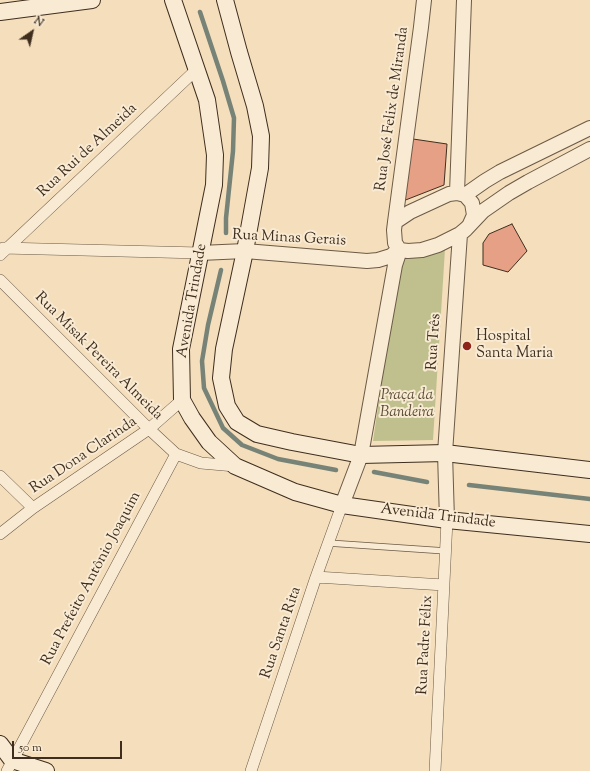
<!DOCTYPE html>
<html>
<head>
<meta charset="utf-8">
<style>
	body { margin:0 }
	#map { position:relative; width:590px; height:771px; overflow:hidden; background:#f4debc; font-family:"Sorts Mill Goudy",serif }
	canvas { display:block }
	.north { position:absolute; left:12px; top:12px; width:40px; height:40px; -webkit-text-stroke:3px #f8ead3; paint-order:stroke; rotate:34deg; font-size:11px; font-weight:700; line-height:16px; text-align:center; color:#3f2e1e }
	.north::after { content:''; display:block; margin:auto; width:14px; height:18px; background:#3f2e1e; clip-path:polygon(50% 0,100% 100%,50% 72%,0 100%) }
	.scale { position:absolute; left:12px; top:741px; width:110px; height:18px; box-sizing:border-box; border:2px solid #3f2e1e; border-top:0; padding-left:5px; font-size:12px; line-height:14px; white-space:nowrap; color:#3f2e1e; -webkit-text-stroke:3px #f8ead3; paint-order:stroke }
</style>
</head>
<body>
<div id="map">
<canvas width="590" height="771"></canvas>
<div class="north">N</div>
<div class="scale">50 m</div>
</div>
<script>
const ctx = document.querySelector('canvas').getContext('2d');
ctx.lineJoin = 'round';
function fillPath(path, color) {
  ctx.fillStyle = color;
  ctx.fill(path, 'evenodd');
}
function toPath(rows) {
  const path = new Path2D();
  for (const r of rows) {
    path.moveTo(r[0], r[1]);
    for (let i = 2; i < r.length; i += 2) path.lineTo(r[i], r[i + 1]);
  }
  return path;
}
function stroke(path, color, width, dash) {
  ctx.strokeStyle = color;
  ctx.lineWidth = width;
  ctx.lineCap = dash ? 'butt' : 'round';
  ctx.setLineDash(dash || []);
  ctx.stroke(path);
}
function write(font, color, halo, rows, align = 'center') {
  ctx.font = font + ' "Sorts Mill Goudy",serif';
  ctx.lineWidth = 4;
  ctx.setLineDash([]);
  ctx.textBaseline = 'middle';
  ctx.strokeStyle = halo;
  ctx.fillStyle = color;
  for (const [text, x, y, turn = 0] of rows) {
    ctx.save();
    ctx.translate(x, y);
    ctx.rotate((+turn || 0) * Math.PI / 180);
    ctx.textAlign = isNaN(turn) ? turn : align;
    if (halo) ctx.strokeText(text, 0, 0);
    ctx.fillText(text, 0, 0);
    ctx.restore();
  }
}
fillPath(toPath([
	[445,249,433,440,373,441,400,259]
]), '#bfc08e');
stroke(toPath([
	[200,12,223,81,234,118,233,151,226,218,226,233],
	[221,270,208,325,202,361,204,388,223,428,242,445,278,459,336,470],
	[374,472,427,482],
	[469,485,590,499]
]), '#778377', 4.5);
const building = toPath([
	[413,139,447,144,444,185,403,201,413,139],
	[512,224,527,251,508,272,483,265,483,243,489,234,512,224]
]);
fillPath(building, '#e6a085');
stroke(building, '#3f2e1e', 1);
const service = toPath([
	[328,543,446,551]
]);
const minor = toPath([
	[3,248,200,253],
	[0,255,196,70],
	[0,280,149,429,176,454,201,463,235,466],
	[0,476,33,508],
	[0,534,33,508,149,429,182,400],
	[316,577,444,585],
	[7,771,176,454],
	[251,771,316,577,342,505],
	[435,771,447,520]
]);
const tertiary = toPath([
	[457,193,464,0],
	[465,195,485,181,500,172,590,128],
	[395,222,421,27,424,0],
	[470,224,474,215,472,203,465,195,457,193,449,194,410,212,395,222,394,230,395,243,399,249,400,250,408,251,422,250,438,245,460,234,466,229,483,211,509,193,528,182,590,149],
	[200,253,245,251,367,261,378,260,391,256,399,249],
	[342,505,361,455,395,265,400,250],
	[447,520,445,453,460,234]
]);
const secondary = toPath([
	[173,0,207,100,215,155,214,185,181,349,182,400,192,418,209,442,235,466,295,492,342,505,447,520,590,534],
	[225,0,239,52,255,106,261,136,260,168,245,251,224,349,221,378,227,406,237,422,257,434,292,442,361,455,445,453,590,470],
	[0,12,92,0],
	[0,744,12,760,46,771]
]);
stroke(service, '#6c5a46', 7);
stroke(minor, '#6c5a46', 12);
stroke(tertiary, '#6c5a46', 16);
stroke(secondary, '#3f2e1e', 18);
stroke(service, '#f8ead3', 5.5);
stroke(minor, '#f8ead3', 11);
stroke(tertiary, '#f8ead3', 14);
stroke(secondary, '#f8ead3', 16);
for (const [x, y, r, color] of [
	[467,346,5,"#8f2418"]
]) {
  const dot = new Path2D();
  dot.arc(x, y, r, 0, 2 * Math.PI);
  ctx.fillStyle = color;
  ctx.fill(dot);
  stroke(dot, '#f8ead3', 1.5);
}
write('15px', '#3f2e1e', '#f8ead3', [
	["Rua José Felix de Miranda",393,109,-82],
	["Rua Rui de Almeida",88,151,-43],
	["Rua Minas Gerais",289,239,3],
	["Avenida Trindade",193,301,-80],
	["Rua Três",435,342,-86],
	["Rua Misak Pereira Almeida",98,357,45],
	["Rua Dona Clarinda",84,456,-34],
	["Avenida Trindade",438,517,7],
	["Rua Prefeito Antônio Joaquim",92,579,-62],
	["Rua Santa Rita",282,633,-71],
	["Rua Padre Félix",426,645,-87]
]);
write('15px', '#3f2e1e', '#f8ead3', [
	["Hospital",476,337],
	["Santa Maria",476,354]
], 'left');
write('italic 15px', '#594b34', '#f8ead3', [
	["Praça da",407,396],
	["Bandeira",407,413]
]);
</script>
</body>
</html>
